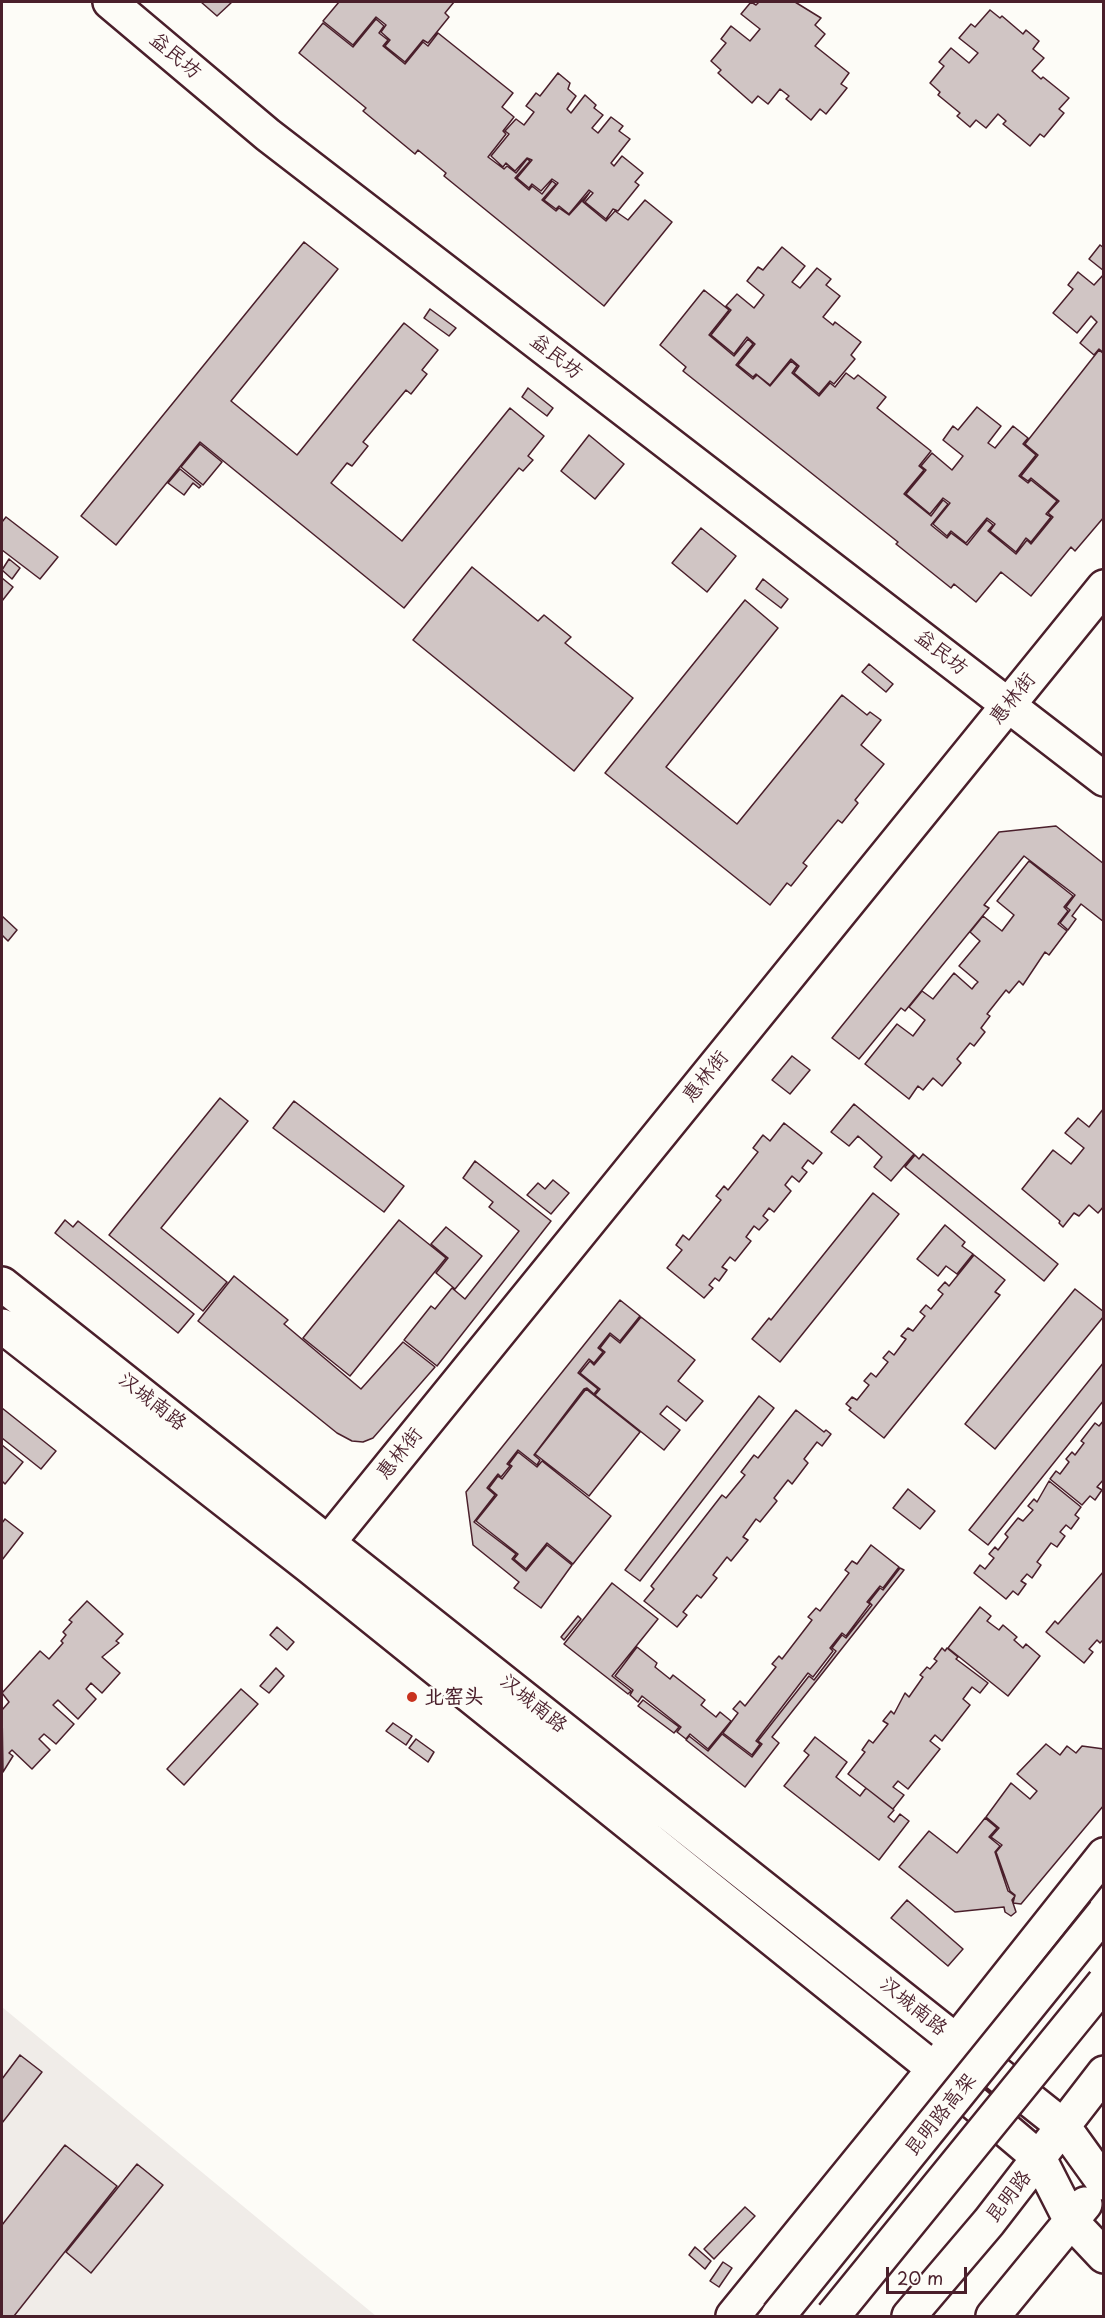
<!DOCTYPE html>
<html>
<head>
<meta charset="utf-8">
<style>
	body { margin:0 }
	#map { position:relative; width:1105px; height:2318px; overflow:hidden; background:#fdfcf7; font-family:"Playpen Sans",sans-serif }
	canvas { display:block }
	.frame { position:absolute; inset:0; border:3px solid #4a1f2b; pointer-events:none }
	.scale { position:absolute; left:886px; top:2267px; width:81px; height:27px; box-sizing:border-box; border:3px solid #4a1f2b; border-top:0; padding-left:8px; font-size:18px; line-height:21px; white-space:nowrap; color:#4a1f2b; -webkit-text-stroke:4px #fdfcf7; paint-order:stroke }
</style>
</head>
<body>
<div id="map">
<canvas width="1105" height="2318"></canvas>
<div class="frame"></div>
<div class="scale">20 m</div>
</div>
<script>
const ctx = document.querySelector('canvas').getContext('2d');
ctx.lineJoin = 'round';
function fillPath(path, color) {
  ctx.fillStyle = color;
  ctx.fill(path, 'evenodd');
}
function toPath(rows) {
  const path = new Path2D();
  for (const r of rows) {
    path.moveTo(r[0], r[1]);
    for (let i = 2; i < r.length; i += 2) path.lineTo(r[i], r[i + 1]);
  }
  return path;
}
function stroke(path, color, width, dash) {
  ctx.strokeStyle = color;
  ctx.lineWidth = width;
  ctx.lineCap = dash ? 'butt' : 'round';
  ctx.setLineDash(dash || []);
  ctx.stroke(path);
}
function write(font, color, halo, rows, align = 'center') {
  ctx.font = font + ' "Playpen Sans","LXGW WenKai TC",sans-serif';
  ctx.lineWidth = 5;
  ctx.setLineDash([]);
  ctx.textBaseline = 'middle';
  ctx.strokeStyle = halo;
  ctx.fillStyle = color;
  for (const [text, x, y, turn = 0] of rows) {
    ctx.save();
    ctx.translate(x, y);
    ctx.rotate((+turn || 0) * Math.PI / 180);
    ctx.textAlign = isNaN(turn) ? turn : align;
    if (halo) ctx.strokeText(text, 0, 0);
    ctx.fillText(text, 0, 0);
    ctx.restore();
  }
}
fillPath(toPath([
	[2,2007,376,2316,2,2316]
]), '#f0ece8');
const building = toPath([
	[201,2,232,2,217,16,201,2],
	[339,2,454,2,445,13,449,17,428,43,423,40,405,62,385,46,390,40,381,32,386,25,376,17,353,45,323,21,339,2],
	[751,2,756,5,759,2,795,2,821,18,815,25,825,34,815,46,849,73,841,84,847,88,826,114,820,109,811,120,786,99,789,96,780,89,768,104,758,96,752,103,718,73,721,70,711,61,726,43,721,39,731,26,750,41,760,29,741,14,751,2],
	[990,10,1000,18,1002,16,1023,34,1026,30,1039,41,1033,49,1044,58,1032,71,1041,79,1043,77,1069,98,1059,109,1064,113,1044,137,1040,134,1030,146,1003,124,1006,121,998,114,986,128,976,120,970,127,957,116,960,113,938,95,940,92,930,83,944,66,939,62,951,48,969,63,978,53,959,38,971,24,975,27,990,10],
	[376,19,384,26,379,33,388,40,383,46,405,64,423,42,428,46,438,33,513,93,502,107,514,117,503,131,506,134,488,157,504,169,507,166,516,173,527,159,530,161,515,178,529,190,532,186,542,194,552,181,556,184,542,200,556,211,559,208,569,215,590,192,583,202,606,221,615,211,628,220,645,200,672,222,604,306,444,176,446,173,418,150,415,154,363,111,366,108,299,53,323,23,353,47,376,19],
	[558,73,570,83,568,89,576,96,567,109,571,113,585,95,596,105,594,108,603,115,592,128,598,133,611,117,623,126,619,131,630,139,611,163,614,166,622,156,643,173,635,182,639,185,618,211,613,209,606,219,585,202,593,193,589,190,569,214,559,206,556,209,544,200,558,183,552,179,541,191,532,184,529,188,517,178,532,160,527,158,515,171,506,163,503,167,491,156,509,134,505,131,516,119,524,125,534,112,526,106,536,93,540,96,558,73],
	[304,242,338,269,231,401,297,455,404,323,438,350,422,370,427,374,411,394,406,390,363,442,368,446,352,466,347,463,331,483,402,541,510,408,544,436,528,456,533,460,523,471,519,468,404,608,200,442,116,545,81,516,304,242],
	[1100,245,1104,248,1104,271,1089,259,1100,245],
	[782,247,805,266,792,282,800,288,817,268,831,279,826,285,840,296,823,317,833,325,835,322,861,342,851,355,855,359,834,384,830,381,819,394,794,373,799,366,791,359,770,385,756,374,753,377,738,365,755,344,747,337,734,354,711,335,731,310,726,306,737,294,754,308,764,295,747,281,758,267,763,270,782,247],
	[1078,272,1094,285,1104,274,1104,353,1099,349,1094,355,1080,343,1097,322,1091,316,1077,333,1053,313,1073,289,1068,285,1078,272],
	[704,290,729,310,709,335,734,356,748,339,753,344,736,365,753,379,757,375,770,386,791,361,797,366,792,373,819,396,830,383,835,387,846,373,854,379,858,375,886,397,877,408,931,451,919,466,924,470,904,494,931,516,943,500,948,504,931,525,947,538,951,533,967,545,987,520,993,525,988,531,1016,554,1027,540,1031,544,1053,517,1048,513,1059,501,1031,478,1028,481,1021,476,1038,455,1025,444,1099,350,1104,354,1104,517,1075,551,1071,547,1031,596,1001,572,976,602,954,584,951,588,896,544,898,542,683,371,686,367,660,345,704,290],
	[430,309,456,328,449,336,424,318,430,309],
	[528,388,553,408,547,416,522,397,528,388],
	[977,407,1001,426,988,443,995,448,1013,426,1028,438,1023,444,1036,455,1019,476,1028,483,1031,480,1057,501,1046,514,1051,517,1031,542,1026,538,1016,552,990,531,995,524,987,518,966,543,951,531,947,536,933,524,950,503,943,498,930,514,906,494,926,470,921,466,932,453,952,470,963,456,943,440,953,426,958,430,977,407],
	[589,435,624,464,595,499,561,471,589,435],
	[200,444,222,462,203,485,181,467,200,444],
	[180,469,201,486,199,488,193,483,184,495,168,483,180,469],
	[6,517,58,557,40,579,2,550,2,522,6,517],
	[701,528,736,556,707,592,672,563,701,528],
	[9,559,20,568,12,579,2,570,9,559],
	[472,567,538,621,544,615,571,637,565,643,633,698,574,771,413,640,472,567],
	[2,578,13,587,2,601,2,578],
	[763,579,788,599,781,608,756,589,763,579],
	[745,600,778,628,666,767,737,824,842,695,867,715,870,712,881,720,861,745,884,764,855,800,858,803,842,823,838,820,803,863,807,866,791,886,787,883,770,905,605,773,745,600],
	[869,664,893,684,886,692,862,672,869,664],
	[1056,826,1104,864,1104,922,1081,904,1072,916,1076,919,1068,930,1060,923,1070,910,1066,907,1075,895,1024,856,984,905,989,908,905,1011,901,1008,859,1059,832,1038,999,832,1056,826],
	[1029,861,1073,896,1064,907,1068,911,1058,924,1067,931,1049,955,1045,952,1023,985,1019,981,1009,993,1006,990,987,1014,990,1016,981,1028,985,1032,974,1046,970,1043,957,1059,961,1063,942,1086,933,1078,923,1090,918,1086,909,1099,865,1064,897,1024,913,1036,925,1020,909,1007,922,991,933,999,954,973,972,989,975,985,978,982,959,966,980,941,970,932,983,916,1002,931,1014,915,997,901,1029,861],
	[2,916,17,930,8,941,2,935,2,916],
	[792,1056,810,1070,790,1094,772,1080,792,1056],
	[220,1098,248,1121,161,1228,227,1282,203,1311,109,1235,220,1098],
	[294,1101,404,1186,384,1212,273,1128,294,1101],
	[854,1104,914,1154,891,1181,874,1167,882,1157,858,1136,849,1146,831,1132,854,1104],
	[1104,1108,1104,1206,1098,1213,1089,1205,1079,1216,1074,1213,1063,1227,1059,1223,1060,1221,1022,1189,1053,1150,1071,1164,1084,1148,1065,1133,1078,1118,1089,1127,1104,1108],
	[784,1123,822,1153,813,1164,808,1160,802,1168,807,1172,799,1182,792,1176,785,1185,791,1191,774,1212,769,1208,763,1216,768,1220,759,1230,754,1226,746,1237,751,1241,735,1261,730,1257,722,1267,727,1270,719,1281,715,1278,709,1285,713,1288,704,1298,667,1268,682,1250,676,1245,683,1235,689,1240,721,1200,716,1196,724,1186,728,1190,758,1152,753,1148,763,1135,770,1141,784,1123],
	[923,1154,1058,1264,1044,1281,905,1167,915,1155,919,1159,923,1154],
	[475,1161,551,1221,437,1366,404,1340,431,1306,435,1309,452,1288,465,1299,519,1231,489,1207,493,1202,463,1178,475,1161],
	[553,1180,569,1193,551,1214,527,1195,538,1183,545,1189,553,1180],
	[873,1193,899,1214,780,1362,752,1339,769,1318,771,1320,873,1193],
	[65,1220,73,1227,78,1221,194,1314,178,1333,55,1233,65,1220],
	[399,1220,446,1258,350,1376,303,1338,399,1220],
	[945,1225,965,1242,962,1246,973,1254,957,1274,946,1266,938,1276,917,1259,945,1225],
	[446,1227,482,1256,455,1289,436,1273,448,1258,431,1244,446,1227],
	[974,1255,1005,1280,995,1292,1000,1295,884,1438,849,1410,851,1408,846,1404,852,1397,857,1400,869,1385,864,1381,871,1373,876,1377,888,1362,883,1358,889,1351,894,1355,906,1339,901,1336,908,1328,913,1331,925,1316,920,1312,926,1305,931,1309,943,1294,938,1290,945,1282,949,1286,974,1255],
	[234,1276,288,1320,284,1324,361,1389,403,1342,435,1367,373,1438,363,1442,352,1441,337,1433,198,1321,234,1276],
	[1075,1289,1104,1312,1104,1316,995,1449,965,1424,1075,1289],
	[620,1300,640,1316,620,1341,610,1333,598,1348,603,1352,594,1363,589,1359,578,1373,598,1389,594,1394,587,1388,584,1389,534,1455,540,1460,537,1465,518,1450,507,1464,510,1466,501,1477,498,1474,487,1488,495,1495,474,1522,516,1554,512,1559,526,1571,547,1545,572,1565,541,1608,514,1588,519,1582,473,1545,466,1492,620,1300],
	[641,1317,695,1360,678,1381,703,1401,686,1421,667,1406,660,1414,680,1430,664,1450,595,1395,600,1389,580,1373,590,1361,594,1365,605,1352,600,1348,610,1335,620,1343,641,1317],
	[1104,1362,1104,1400,988,1545,969,1530,1104,1362],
	[586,1389,640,1432,589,1496,535,1454,586,1389],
	[759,1396,774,1408,640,1581,625,1570,759,1396],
	[2,1408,56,1451,41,1469,2,1438,2,1408],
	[796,1410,824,1432,826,1430,831,1434,822,1446,817,1442,804,1459,808,1463,792,1484,788,1480,774,1498,777,1501,760,1522,756,1519,743,1537,748,1540,731,1561,727,1557,713,1575,717,1578,701,1598,697,1595,683,1612,687,1615,677,1627,644,1601,654,1589,651,1586,722,1495,726,1498,745,1475,741,1472,754,1455,758,1458,796,1410],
	[1104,1420,1104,1479,1097,1487,1102,1490,1095,1500,1090,1496,1082,1505,1050,1479,1056,1471,1060,1474,1069,1462,1066,1459,1072,1452,1075,1455,1084,1443,1081,1441,1095,1423,1099,1426,1104,1420],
	[2,1445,23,1462,5,1484,2,1481,2,1445],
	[518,1452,537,1467,542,1461,611,1516,573,1564,547,1543,526,1569,514,1559,518,1554,476,1521,497,1495,489,1488,498,1476,502,1479,512,1466,509,1464,518,1452],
	[1049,1481,1081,1507,1075,1515,1079,1518,1071,1529,1066,1525,1060,1532,1065,1536,1057,1547,1051,1543,1037,1562,1041,1565,1032,1578,1027,1574,1021,1581,1026,1584,1018,1595,1013,1591,1006,1599,974,1573,980,1565,985,1569,994,1558,989,1554,995,1547,998,1550,1008,1537,1005,1534,1018,1518,1023,1521,1033,1510,1028,1506,1034,1499,1037,1502,1049,1481],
	[908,1489,935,1511,920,1529,893,1508,908,1489],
	[5,1519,23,1533,2,1560,2,1523,5,1519],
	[871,1545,899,1567,883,1588,880,1586,867,1602,870,1604,846,1636,842,1633,830,1648,833,1651,813,1677,808,1673,756,1741,760,1744,752,1755,723,1733,738,1713,733,1709,740,1701,745,1706,776,1667,772,1664,779,1656,782,1659,812,1620,808,1617,816,1608,820,1611,849,1573,845,1570,852,1561,857,1564,871,1545],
	[900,1568,904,1570,772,1737,779,1743,745,1787,686,1740,689,1736,708,1751,722,1734,752,1757,762,1744,758,1741,809,1676,814,1680,836,1651,832,1648,842,1635,846,1638,872,1605,869,1602,880,1588,883,1590,900,1568],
	[1104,1571,1104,1639,1100,1643,1097,1640,1089,1649,1093,1652,1084,1663,1046,1632,1055,1621,1058,1624,1104,1571],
	[612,1583,658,1619,612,1676,631,1691,628,1694,564,1644,612,1583],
	[87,1601,123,1634,116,1641,119,1643,102,1657,120,1673,102,1693,91,1683,86,1689,96,1699,78,1719,58,1700,53,1705,74,1724,56,1744,44,1734,39,1739,50,1750,32,1769,12,1750,9,1753,13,1756,3,1772,2,1710,9,1702,2,1693,40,1651,49,1659,63,1643,61,1641,66,1635,63,1632,72,1622,69,1620,87,1601],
	[980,1607,991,1616,987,1621,999,1630,1003,1625,1017,1637,1014,1640,1023,1648,1026,1644,1040,1656,1008,1696,948,1648,980,1607],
	[578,1616,581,1619,564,1640,561,1637,578,1616],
	[277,1627,294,1642,287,1650,270,1635,277,1627],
	[637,1647,657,1663,655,1667,670,1679,673,1675,705,1700,701,1705,716,1717,720,1712,731,1721,708,1749,690,1734,686,1739,677,1732,681,1727,642,1696,638,1702,630,1695,633,1690,615,1676,637,1647],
	[942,1648,945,1651,947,1648,958,1657,956,1659,988,1683,980,1693,972,1687,963,1699,970,1705,942,1741,935,1735,930,1741,940,1749,908,1789,898,1781,893,1787,904,1795,893,1809,848,1774,865,1752,862,1750,869,1740,873,1743,888,1724,883,1721,891,1711,894,1714,905,1693,909,1697,923,1677,920,1675,927,1667,930,1669,937,1661,934,1659,942,1648],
	[276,1668,284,1676,269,1693,260,1686,276,1668],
	[241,1689,258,1704,184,1785,167,1769,241,1689],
	[643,1700,679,1727,674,1733,638,1706,643,1700],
	[393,1723,412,1736,406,1745,386,1731,393,1723],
	[815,1737,847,1762,836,1777,860,1796,866,1788,894,1810,888,1817,894,1822,900,1814,909,1821,879,1860,784,1786,809,1755,804,1751,815,1737],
	[416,1739,434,1752,428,1762,409,1748,416,1739],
	[1046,1744,1060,1755,1067,1746,1076,1753,1082,1746,1104,1749,1104,1805,1021,1904,1013,1903,1015,1895,1010,1891,996,1852,1002,1845,991,1837,999,1828,986,1817,1011,1783,1030,1799,1037,1791,1017,1774,1046,1744],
	[985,1818,997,1828,989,1837,1000,1846,995,1852,1008,1891,1015,1896,1012,1900,1016,1912,1011,1916,1005,1912,1004,1907,955,1912,899,1867,929,1831,957,1853,985,1818],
	[907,1900,963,1949,948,1966,891,1918,907,1900],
	[20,2055,42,2072,2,2123,2,2079,20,2055],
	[65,2145,117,2186,14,2316,2,2316,2,2225,65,2145],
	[137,2164,163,2185,91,2273,66,2252,137,2164],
	[745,2207,755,2216,714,2259,704,2249,745,2207],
	[695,2247,711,2261,705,2269,689,2255,695,2247],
	[723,2262,732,2268,719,2287,710,2281,723,2262]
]);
fillPath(building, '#d0c5c4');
stroke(building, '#4a1f2b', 1.5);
const minor = toPath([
	[110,2,268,135,1104,779],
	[310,1565,1104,587],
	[934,2069,1104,1855]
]);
const major = toPath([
	[2,1284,1063,2126,1104,2183],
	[2,1326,309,1566,934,2069,1039,2158,1071,2221,1104,2256],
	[909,2316,989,2222,1104,2073],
	[993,2316,1085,2204]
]);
const highway = toPath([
	[733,2316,934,2069]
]);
stroke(minor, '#4a1f2b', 38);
stroke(major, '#4a1f2b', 38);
stroke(highway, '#4a1f2b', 38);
stroke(minor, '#fdfcf7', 33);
stroke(major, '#fdfcf7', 33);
stroke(highway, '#fdfcf7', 33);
const highwayBridge = toPath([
	[778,2316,1104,1913],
	[833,2316,1104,1983]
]);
stroke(highwayBridge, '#4a1f2b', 38, []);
stroke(highwayBridge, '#fdfcf7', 33);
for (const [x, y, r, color] of [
	[412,1697,6,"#c8321e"]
]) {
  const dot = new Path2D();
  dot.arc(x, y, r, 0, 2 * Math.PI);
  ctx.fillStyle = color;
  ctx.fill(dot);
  stroke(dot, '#fdfcf7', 2);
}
write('20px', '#4a1f2b', '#fdfcf7', [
	["益民坊",175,56,40],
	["益民坊",556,357,38],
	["益民坊",941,653,38],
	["惠林街",1013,699,-51],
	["惠林街",706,1077,-51],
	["汉城南路",152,1402,38],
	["惠林街",400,1454,-51],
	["汉城南路",533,1704,39],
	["汉城南路",913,2007,39],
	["昆明路高架",941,2115,-51],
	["昆明路",1009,2197,-52]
]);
write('bold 20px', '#4a1f2b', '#fdfcf7', [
	["北窑头",424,1697]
], 'left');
</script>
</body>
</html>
